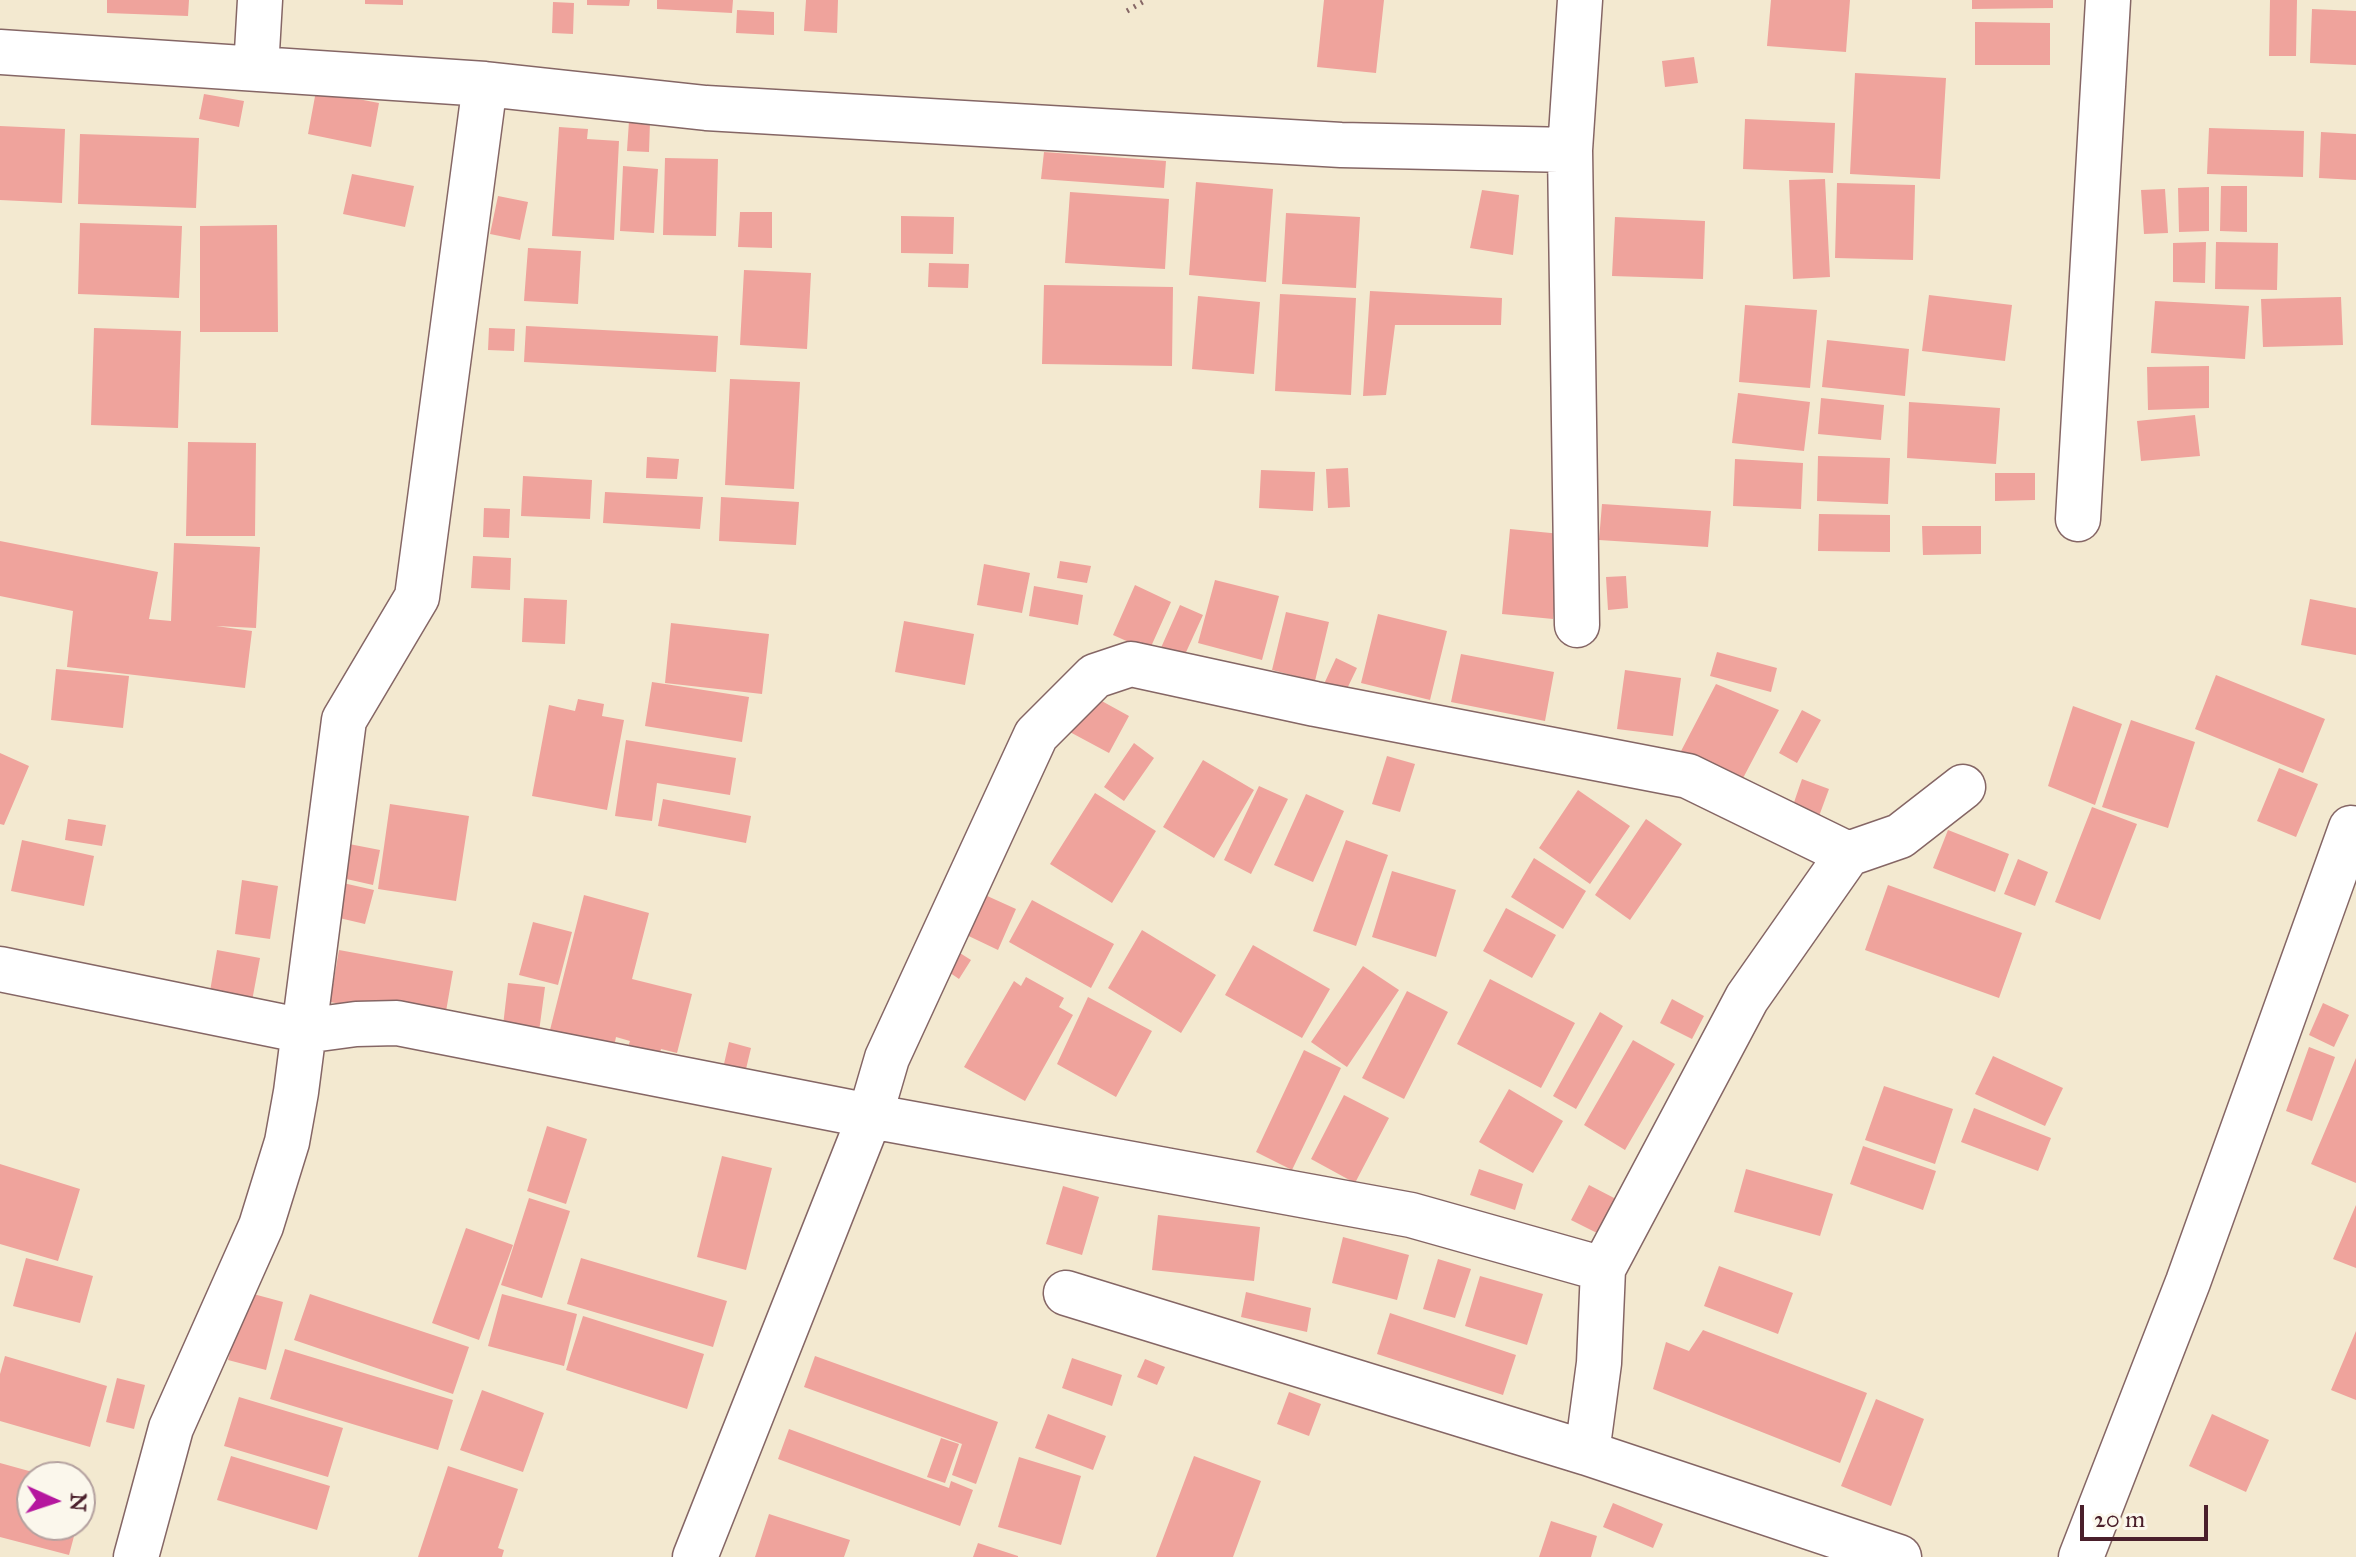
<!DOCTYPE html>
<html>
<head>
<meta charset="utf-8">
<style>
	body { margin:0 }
	#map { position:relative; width:2356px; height:1557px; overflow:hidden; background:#f3e9d0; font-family:"IM FELL Great Primer",serif }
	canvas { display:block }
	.north { position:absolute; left:16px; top:1461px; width:80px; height:80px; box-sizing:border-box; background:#fbf7ec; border:2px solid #b4a19f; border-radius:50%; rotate:93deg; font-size:22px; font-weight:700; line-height:32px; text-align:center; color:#4a1f2b }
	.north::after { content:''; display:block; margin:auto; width:28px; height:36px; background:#b5179e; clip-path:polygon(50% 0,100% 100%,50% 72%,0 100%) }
	.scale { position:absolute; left:2080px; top:1505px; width:128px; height:36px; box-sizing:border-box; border:4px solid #4a1f2b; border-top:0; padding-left:10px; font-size:24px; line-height:28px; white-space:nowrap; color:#4a1f2b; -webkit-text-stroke:6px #fbf7ec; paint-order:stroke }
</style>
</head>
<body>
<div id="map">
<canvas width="2356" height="1557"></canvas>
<div class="north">N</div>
<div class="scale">20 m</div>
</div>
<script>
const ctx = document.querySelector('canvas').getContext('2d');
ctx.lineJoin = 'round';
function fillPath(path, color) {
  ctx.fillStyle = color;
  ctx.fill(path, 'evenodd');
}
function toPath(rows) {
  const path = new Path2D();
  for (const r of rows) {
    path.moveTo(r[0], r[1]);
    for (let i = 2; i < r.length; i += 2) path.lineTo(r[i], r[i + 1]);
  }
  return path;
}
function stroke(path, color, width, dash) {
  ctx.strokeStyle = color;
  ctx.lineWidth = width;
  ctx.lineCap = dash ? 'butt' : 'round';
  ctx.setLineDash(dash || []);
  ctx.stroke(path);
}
fillPath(toPath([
	[107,0,189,0,188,16,107,13],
	[365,0,403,0,403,5,365,4],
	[587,0,630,0,629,6,587,5],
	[657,0,733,0,732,13,657,9],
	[806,0,838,0,837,33,804,31],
	[1324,0,1384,0,1376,73,1317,67],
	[1771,0,1850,0,1846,52,1767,46],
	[1972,0,2053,0,2053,8,1972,9],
	[2270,0,2297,0,2296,56,2269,56],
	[553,2,574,3,573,34,552,33],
	[2312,9,2356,11,2356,65,2310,63],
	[737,10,774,12,774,35,736,33],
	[1975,22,2050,23,2050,65,1975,65],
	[1694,57,1698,83,1665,87,1662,61],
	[1855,73,1946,78,1940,179,1850,174],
	[316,91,379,103,371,147,308,134],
	[204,94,244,101,239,127,199,119],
	[1745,119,1835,123,1833,173,1743,169],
	[629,121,650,122,649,152,627,151],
	[0,126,65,129,62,203,0,200],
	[559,127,588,129,587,139,619,141,614,240,552,236],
	[2209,128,2304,131,2303,177,2207,174],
	[2321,132,2356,134,2356,180,2319,178],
	[80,134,199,138,196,208,78,204],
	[1044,152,1166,161,1164,188,1041,179],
	[665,158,718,159,716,236,663,235],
	[623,166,658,169,654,233,620,231],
	[352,174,414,186,405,227,343,214],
	[1825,179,1830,277,1793,279,1789,180],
	[1196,182,1273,189,1266,282,1189,275],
	[1837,183,1915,185,1913,260,1835,258],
	[2221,186,2247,186,2247,232,2220,231],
	[2209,187,2209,231,2179,232,2178,188],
	[2165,189,2168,233,2144,234,2141,190],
	[1482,190,1519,195,1513,255,1470,248],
	[1070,192,1169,199,1165,269,1065,263],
	[498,196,528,202,520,240,490,234],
	[740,212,772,212,772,248,738,247],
	[1286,213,1360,217,1356,288,1282,284],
	[901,216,954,217,953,254,901,253],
	[1615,217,1705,221,1703,279,1612,276],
	[80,223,182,226,179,298,78,294],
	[277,225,278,332,200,332,200,226],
	[2206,242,2205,283,2173,282,2173,243],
	[2216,242,2278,243,2277,290,2215,289],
	[528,248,581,251,578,304,524,301],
	[929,263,969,264,968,288,928,287],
	[744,270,811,273,807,349,740,345],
	[1044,285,1173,287,1172,366,1042,364],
	[1370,291,1502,298,1501,325,1395,325,1386,395,1363,396],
	[1280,294,1356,298,1351,395,1275,391],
	[1929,295,2012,305,2005,361,1922,351],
	[1198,296,1260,302,1254,374,1192,369],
	[2341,297,2343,345,2263,347,2261,299],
	[2155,301,2249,306,2245,359,2151,353],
	[1745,305,1817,310,1810,388,1739,382],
	[526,326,718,336,716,372,524,362],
	[94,328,181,331,178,428,91,425],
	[489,328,515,329,514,351,488,350],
	[1827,340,1909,349,1905,396,1822,387],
	[2209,366,2209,408,2148,410,2147,367],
	[730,379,800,382,794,489,725,485],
	[1738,393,1810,402,1804,451,1732,443],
	[1821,398,1884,405,1881,440,1818,434],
	[1909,402,2000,408,1996,464,1907,458],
	[2195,415,2200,456,2141,461,2137,421],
	[188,442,256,443,255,536,186,536],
	[1818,456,1890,458,1888,504,1817,501],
	[647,457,679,459,677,479,646,478],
	[1735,459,1803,463,1801,509,1733,506],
	[1348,468,1350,507,1328,508,1326,469],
	[1261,470,1315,472,1313,511,1259,508],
	[1995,473,2035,473,2035,500,1995,501],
	[523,476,592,480,590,519,521,516],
	[605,492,703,497,700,529,603,523],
	[721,497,799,502,796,545,719,541],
	[1602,504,1711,511,1708,547,1599,540],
	[484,508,510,509,509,538,483,537],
	[1819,514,1890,515,1890,552,1818,551],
	[1922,526,1981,526,1981,554,1923,555],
	[1510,529,1561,534,1553,619,1502,614],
	[0,541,158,572,149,619,171,621,174,543,260,547,256,628,216,626,252,631,245,688,67,667,73,611,0,596],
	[473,556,511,558,510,590,471,588],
	[1060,561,1091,566,1087,583,1057,578],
	[984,564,1030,573,1022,613,977,605],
	[1626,576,1628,608,1608,610,1606,577],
	[1215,580,1279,596,1262,660,1198,643],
	[1135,585,1171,602,1149,651,1113,635],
	[1034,586,1083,595,1078,625,1029,616],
	[524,598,567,600,565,644,522,642],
	[2310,599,2356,608,2356,655,2301,645],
	[1180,605,1203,615,1182,661,1160,650],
	[1286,612,1329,622,1315,681,1272,670],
	[1378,614,1447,631,1430,700,1361,683],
	[904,621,974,634,965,685,895,672],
	[671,623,769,634,762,694,665,683],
	[1717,652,1777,668,1771,692,1710,676],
	[1461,654,1554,672,1545,721,1451,702],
	[1336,658,1357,668,1345,693,1324,684],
	[56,669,129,676,123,728,51,720],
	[1625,670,1681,678,1673,736,1617,729],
	[2216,675,2325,719,2303,773,2195,729],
	[652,682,749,697,742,742,645,726],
	[1716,684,1779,710,1742,780,1680,753],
	[1089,694,1129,716,1109,753,1068,731],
	[578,699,604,704,602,716,624,720,607,810,532,796,549,705,575,711],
	[2073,706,2122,724,2095,805,2048,786],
	[1802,710,1821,720,1797,763,1779,753],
	[2131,720,2195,742,2168,828,2102,807],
	[626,740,736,758,730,795,657,783,652,821,615,816],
	[1134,743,1154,758,1124,801,1104,787],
	[0,753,29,766,4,825,0,824],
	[1387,756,1415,764,1400,812,1372,804],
	[1203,760,1254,790,1214,858,1163,827],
	[2279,768,2318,784,2296,837,2257,821],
	[1802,779,1829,789,1815,827,1789,817],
	[1259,786,1288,799,1251,874,1224,860],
	[1578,790,1630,826,1590,884,1539,848],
	[1095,793,1156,831,1112,903,1050,864],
	[1306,794,1344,811,1313,882,1274,865],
	[663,799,751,816,746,843,658,826],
	[390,804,469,816,456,901,378,889],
	[2092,807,2137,824,2100,920,2055,902],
	[68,819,106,825,102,846,65,840],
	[1646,819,1682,844,1630,920,1595,895],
	[1948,830,2009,854,1995,892,1933,868],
	[22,840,94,856,84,906,11,891],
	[1346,840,1388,855,1356,946,1313,931],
	[349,844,380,850,373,885,342,878],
	[1534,858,1586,891,1563,929,1511,897],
	[2018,859,2048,872,2035,906,2004,894],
	[1392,871,1456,890,1436,957,1372,937],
	[242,880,278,886,270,939,235,934],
	[343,883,374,890,365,924,335,917],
	[1888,885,2022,933,1999,998,1865,950],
	[974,890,1016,909,998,950,956,930],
	[584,895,649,913,632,979,692,994,677,1053,661,1049,659,1056,628,1047,630,1041,616,1037,614,1047,550,1030],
	[1032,900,1114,944,1091,988,1009,942],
	[1506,908,1556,935,1532,978,1483,951],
	[533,922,572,932,558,985,519,975],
	[1142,930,1216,975,1181,1033,1108,988],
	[1253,945,1330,989,1302,1038,1225,995],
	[952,948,971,960,959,979,940,966],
	[217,950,260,958,249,1017,207,1009],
	[339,950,453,971,444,1023,330,1002],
	[1363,966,1399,990,1347,1067,1311,1042],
	[1026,977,1064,998,1059,1007,1073,1015,1025,1101,964,1067,1014,981,1021,986],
	[1490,979,1575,1023,1541,1088,1457,1044],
	[508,983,545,987,538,1039,502,1034],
	[1407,991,1448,1012,1404,1099,1362,1078],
	[1088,997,1152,1031,1116,1097,1057,1064],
	[1672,999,1704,1016,1692,1039,1660,1023],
	[2323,1003,2349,1015,2334,1047,2309,1035],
	[1600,1012,1623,1026,1576,1109,1553,1096],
	[1633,1040,1675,1064,1625,1150,1584,1125],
	[729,1042,751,1048,746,1069,724,1064],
	[2309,1047,2335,1057,2312,1121,2286,1111],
	[1304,1050,1341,1068,1292,1170,1256,1152],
	[1993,1056,2063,1088,2045,1126,1975,1094],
	[2356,1058,2356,1183,2311,1164],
	[1884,1086,1953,1109,1935,1164,1865,1140],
	[1509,1089,1563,1121,1533,1173,1479,1142],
	[1344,1095,1389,1118,1355,1183,1311,1159],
	[1974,1108,2051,1138,2038,1171,1961,1142],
	[547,1126,587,1139,566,1204,527,1191],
	[1863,1146,1936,1171,1923,1210,1850,1184],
	[722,1156,772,1168,746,1270,697,1257],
	[0,1164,80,1189,58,1261,0,1244],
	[1479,1169,1523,1184,1515,1210,1470,1195],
	[1746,1169,1833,1194,1820,1236,1734,1212],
	[1589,1185,1616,1199,1599,1234,1571,1220],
	[1063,1186,1099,1197,1082,1255,1046,1244],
	[529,1198,570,1211,542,1298,501,1285],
	[2356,1205,2356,1268,2333,1259],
	[1158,1215,1260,1227,1254,1281,1152,1270],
	[466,1228,513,1245,479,1340,432,1323],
	[1343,1237,1409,1255,1397,1300,1332,1283],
	[26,1258,93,1276,80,1323,13,1306],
	[581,1258,727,1301,713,1347,567,1304],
	[1438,1259,1471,1269,1455,1318,1423,1309],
	[1719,1266,1793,1293,1778,1334,1704,1306],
	[1480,1276,1543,1294,1527,1345,1465,1326],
	[246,1292,283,1302,266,1370,228,1360],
	[1246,1292,1311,1308,1307,1332,1241,1317],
	[310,1294,469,1347,453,1394,294,1340],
	[502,1294,577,1314,564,1366,488,1346],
	[1390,1313,1516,1355,1503,1395,1377,1354],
	[583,1316,704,1354,687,1409,566,1370],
	[1703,1330,1867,1393,1840,1463,1653,1389,1666,1342,1689,1351],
	[2356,1331,2356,1400,2331,1390],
	[285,1349,453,1400,438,1450,270,1399],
	[5,1356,107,1386,90,1447,0,1421,0,1374],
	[815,1356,998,1422,976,1484,952,1475,962,1444,804,1387],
	[1072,1358,1122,1375,1112,1406,1062,1388],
	[1145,1359,1165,1367,1157,1385,1137,1377],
	[117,1378,145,1385,134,1429,106,1422],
	[482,1390,544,1413,523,1472,460,1450],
	[1289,1392,1321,1404,1309,1436,1277,1424],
	[239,1397,343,1428,328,1477,224,1446],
	[1876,1399,1924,1419,1891,1506,1841,1486],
	[1048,1414,1106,1436,1093,1470,1035,1448],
	[2212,1414,2269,1440,2246,1492,2189,1466],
	[789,1429,949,1488,951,1481,973,1490,960,1526,778,1459],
	[941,1438,959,1444,945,1483,927,1477],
	[231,1456,330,1486,317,1530,217,1500],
	[1194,1456,1261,1481,1233,1557,1156,1557],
	[1019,1457,1081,1476,1061,1545,998,1527],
	[0,1463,47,1476,32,1477,32,1525,77,1525,69,1555,0,1537],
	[448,1466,518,1489,498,1548,504,1550,502,1557,418,1557],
	[80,1485,87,1487,81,1511,80,1511],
	[1613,1503,1663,1524,1653,1548,1603,1527],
	[769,1514,850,1540,844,1557,755,1557],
	[1551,1521,1597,1536,1591,1557,1539,1557],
	[978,1543,1018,1556,1018,1557,973,1557]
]), '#efa39c');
const minor = toPath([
	[0,52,485,84,706,108,1341,145,1570,150],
	[256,69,260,0],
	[2078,519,2108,0],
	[1577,625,1570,150,1580,0],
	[0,969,304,1031,356,1024,397,1023,870,1116,1411,1215,1603,1269],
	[1066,1293,1587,1453,1899,1557],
	[1587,1453,1599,1363,1603,1269,1747,998,1848,854,1900,836,1963,787],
	[136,1557,171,1428,261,1226,287,1142,296,1092,344,720,417,597,485,84],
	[695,1557,870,1116,887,1058,1036,735,1095,676,1131,664,1315,704,1688,776,1848,854],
	[2081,1557,2188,1282,2351,828]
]);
stroke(minor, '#856665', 47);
stroke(toPath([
	[1127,11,1146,0]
]), '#856665', 5, [2, 6]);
stroke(minor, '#fff', 44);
</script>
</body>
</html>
